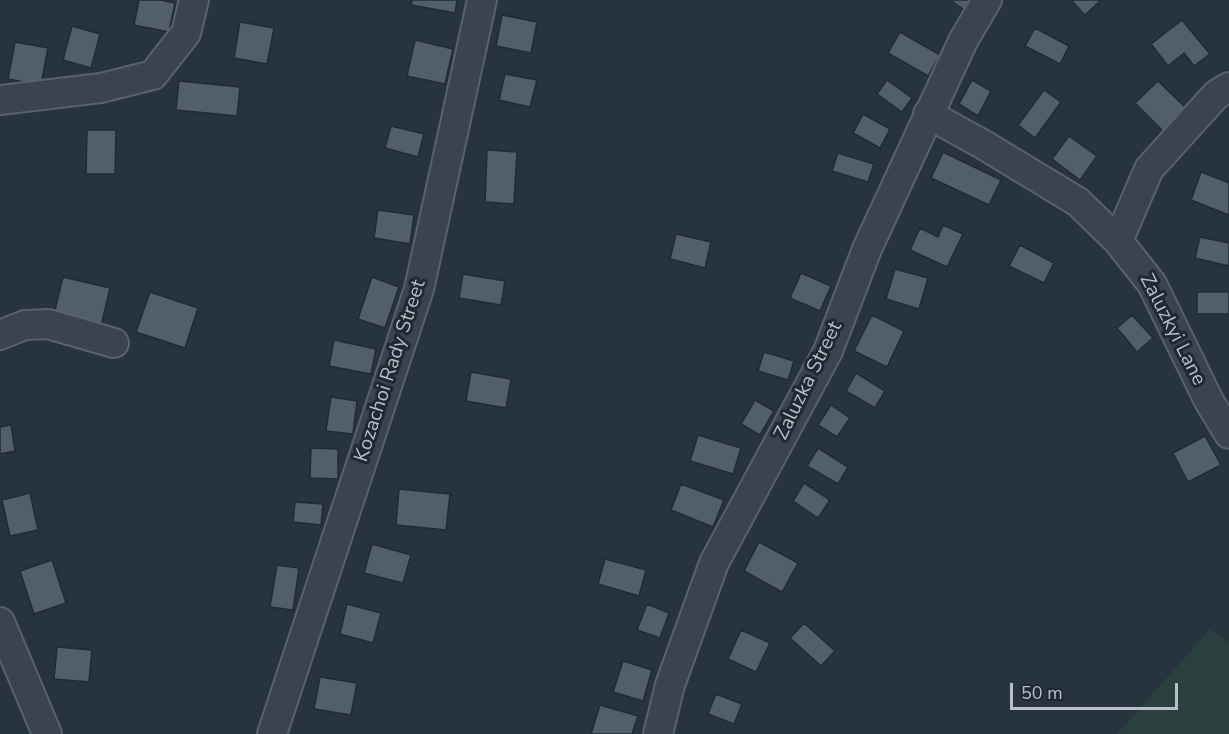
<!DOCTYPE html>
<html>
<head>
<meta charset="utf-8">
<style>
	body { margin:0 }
	#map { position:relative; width:1229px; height:734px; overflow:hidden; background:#27333d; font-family:"Nunito Sans",sans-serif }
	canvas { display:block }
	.scale { position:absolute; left:1010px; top:683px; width:168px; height:27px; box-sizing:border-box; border:3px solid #b7bfc8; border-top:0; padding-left:8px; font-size:18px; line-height:21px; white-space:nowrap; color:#b7bfc8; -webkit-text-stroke:4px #202933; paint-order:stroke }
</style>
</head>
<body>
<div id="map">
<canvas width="1229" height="734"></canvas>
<div class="scale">50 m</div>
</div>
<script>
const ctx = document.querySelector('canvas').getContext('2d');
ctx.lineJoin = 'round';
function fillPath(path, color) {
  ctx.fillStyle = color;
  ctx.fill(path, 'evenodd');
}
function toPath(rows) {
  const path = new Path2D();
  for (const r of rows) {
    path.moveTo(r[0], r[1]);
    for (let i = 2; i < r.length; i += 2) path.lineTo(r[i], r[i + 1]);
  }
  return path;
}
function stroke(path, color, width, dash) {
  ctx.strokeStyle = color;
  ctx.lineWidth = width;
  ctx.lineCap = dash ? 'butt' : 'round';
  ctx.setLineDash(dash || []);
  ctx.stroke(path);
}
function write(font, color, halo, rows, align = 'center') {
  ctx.font = font + ' "Nunito Sans",sans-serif';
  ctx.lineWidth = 6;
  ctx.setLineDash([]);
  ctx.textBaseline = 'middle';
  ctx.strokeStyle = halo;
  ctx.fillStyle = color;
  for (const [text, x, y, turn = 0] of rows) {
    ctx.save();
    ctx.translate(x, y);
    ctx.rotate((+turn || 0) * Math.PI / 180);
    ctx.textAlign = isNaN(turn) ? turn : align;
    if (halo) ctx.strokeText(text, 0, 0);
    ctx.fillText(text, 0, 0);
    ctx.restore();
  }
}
fillPath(toPath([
	[1210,629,1229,642,1229,734,1117,734]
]), '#2a403f');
const building = toPath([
	[139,0,160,0,175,3,169,32,134,25,139,0],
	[412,0,457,0,455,13,411,5,412,0],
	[950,0,973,0,966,11,950,0],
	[1071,0,1101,0,1085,15,1071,0],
	[502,15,537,22,531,53,496,46,502,15],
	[1182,20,1210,54,1194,66,1184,53,1168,66,1151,44,1182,20],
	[240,22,274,28,267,64,234,58,240,22],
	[72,26,100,34,91,68,63,60,72,26],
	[1035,28,1069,46,1060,64,1025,46,1035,28],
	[900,32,940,55,928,76,888,53,900,32],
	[415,40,453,49,445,84,407,76,415,40],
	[15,42,48,48,41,85,8,79,15,42],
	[505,74,537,80,530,107,499,100,505,74],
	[887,80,912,98,902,112,877,94,887,80],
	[972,80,991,91,978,116,959,104,972,80],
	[179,81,240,87,237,116,176,110,179,81],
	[1158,81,1187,109,1164,132,1135,103,1158,81],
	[1044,90,1061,102,1035,138,1018,125,1044,90],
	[863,114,890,129,880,148,853,133,863,114],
	[391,126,424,134,418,157,385,148,391,126],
	[87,130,116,130,115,174,86,174,87,130],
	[1069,136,1097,156,1080,180,1052,159,1069,136],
	[487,150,517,152,514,204,485,202,487,150],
	[943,152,1001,180,989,205,931,178,943,152],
	[838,153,874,164,868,182,832,171,838,153],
	[1201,172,1229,183,1229,215,1191,200,1201,172],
	[378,210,414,215,410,244,374,238,378,210],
	[943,225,963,234,947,267,910,250,920,228,938,237,943,225],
	[676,234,711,242,705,268,670,259,676,234],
	[1200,237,1229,243,1229,266,1195,258,1200,237],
	[1020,245,1054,263,1044,283,1009,266,1020,245],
	[895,269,928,278,919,309,886,299,895,269],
	[801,273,831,286,820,311,790,298,801,273],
	[463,274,505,281,501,305,459,298,463,274],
	[63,277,110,288,101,326,54,314,63,277],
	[372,277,399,287,385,328,358,319,372,277],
	[150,292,198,308,185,348,136,332,150,292],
	[1197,292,1229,292,1229,314,1197,314,1197,292],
	[872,315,904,331,887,367,854,351,872,315],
	[1132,315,1153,338,1137,352,1117,328,1132,315],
	[334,340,376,349,371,374,329,366,334,340],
	[764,352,794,361,788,380,758,371,764,352],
	[471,372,511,379,506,408,466,401,471,372],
	[856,373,885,391,875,408,846,391,856,373],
	[331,397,357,401,353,434,326,431,331,397],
	[755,400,774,411,760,435,741,424,755,400],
	[831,405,850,418,837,437,818,425,831,405],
	[11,425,15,451,0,454,0,427,11,425],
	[698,435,741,448,733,474,690,461,698,435],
	[1205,436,1221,465,1188,482,1173,453,1205,436],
	[311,448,338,449,338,479,310,478,311,448],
	[818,448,848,467,838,484,807,466,818,448],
	[804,483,830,500,818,518,793,501,804,483],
	[681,484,724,500,713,527,671,510,681,484],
	[399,489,450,494,446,530,396,525,399,489],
	[30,493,38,530,10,536,2,500,30,493],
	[295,502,323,504,321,525,293,522,295,502],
	[759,542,798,563,782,592,744,571,759,542],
	[372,544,411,555,403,583,364,573,372,544],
	[605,559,646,570,639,596,598,584,605,559],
	[52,560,66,603,34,614,20,571,52,560],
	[277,565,299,568,293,610,270,607,277,565],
	[347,604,381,613,373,643,340,634,347,604],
	[647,604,669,613,660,638,637,630,647,604],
	[804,623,835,651,821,666,790,638,804,623],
	[741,630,770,643,756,672,728,659,741,630],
	[57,647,92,650,89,682,54,679,57,647],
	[623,661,652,670,643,701,613,692,623,661],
	[320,677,357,683,351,715,314,709,320,677],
	[716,694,742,704,734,724,708,714,716,694],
	[600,705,638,716,632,734,591,734,600,705]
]);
fillPath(building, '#535e6b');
stroke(building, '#222b35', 1.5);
const minor = toPath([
	[0,100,101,88,153,75,186,33,194,0],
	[928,114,984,145,1078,202,1118,241,1152,284,1209,401,1229,434],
	[1118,241,1149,169,1216,95,1229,87],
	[0,335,25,325,48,324,114,343],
	[0,622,47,734],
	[272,734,419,289,482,0],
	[658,734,670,685,714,563,828,351,867,249,963,41,987,0]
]);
stroke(minor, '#59626b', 32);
stroke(minor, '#3b444e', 28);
write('20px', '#b7bfc8', '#202933', [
	["Zaluzkyi Lane",1172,330,63],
	["Kozachoi Rady Street",391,371,-72],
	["Zaluzka Street",809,381,-64]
]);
</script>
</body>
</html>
